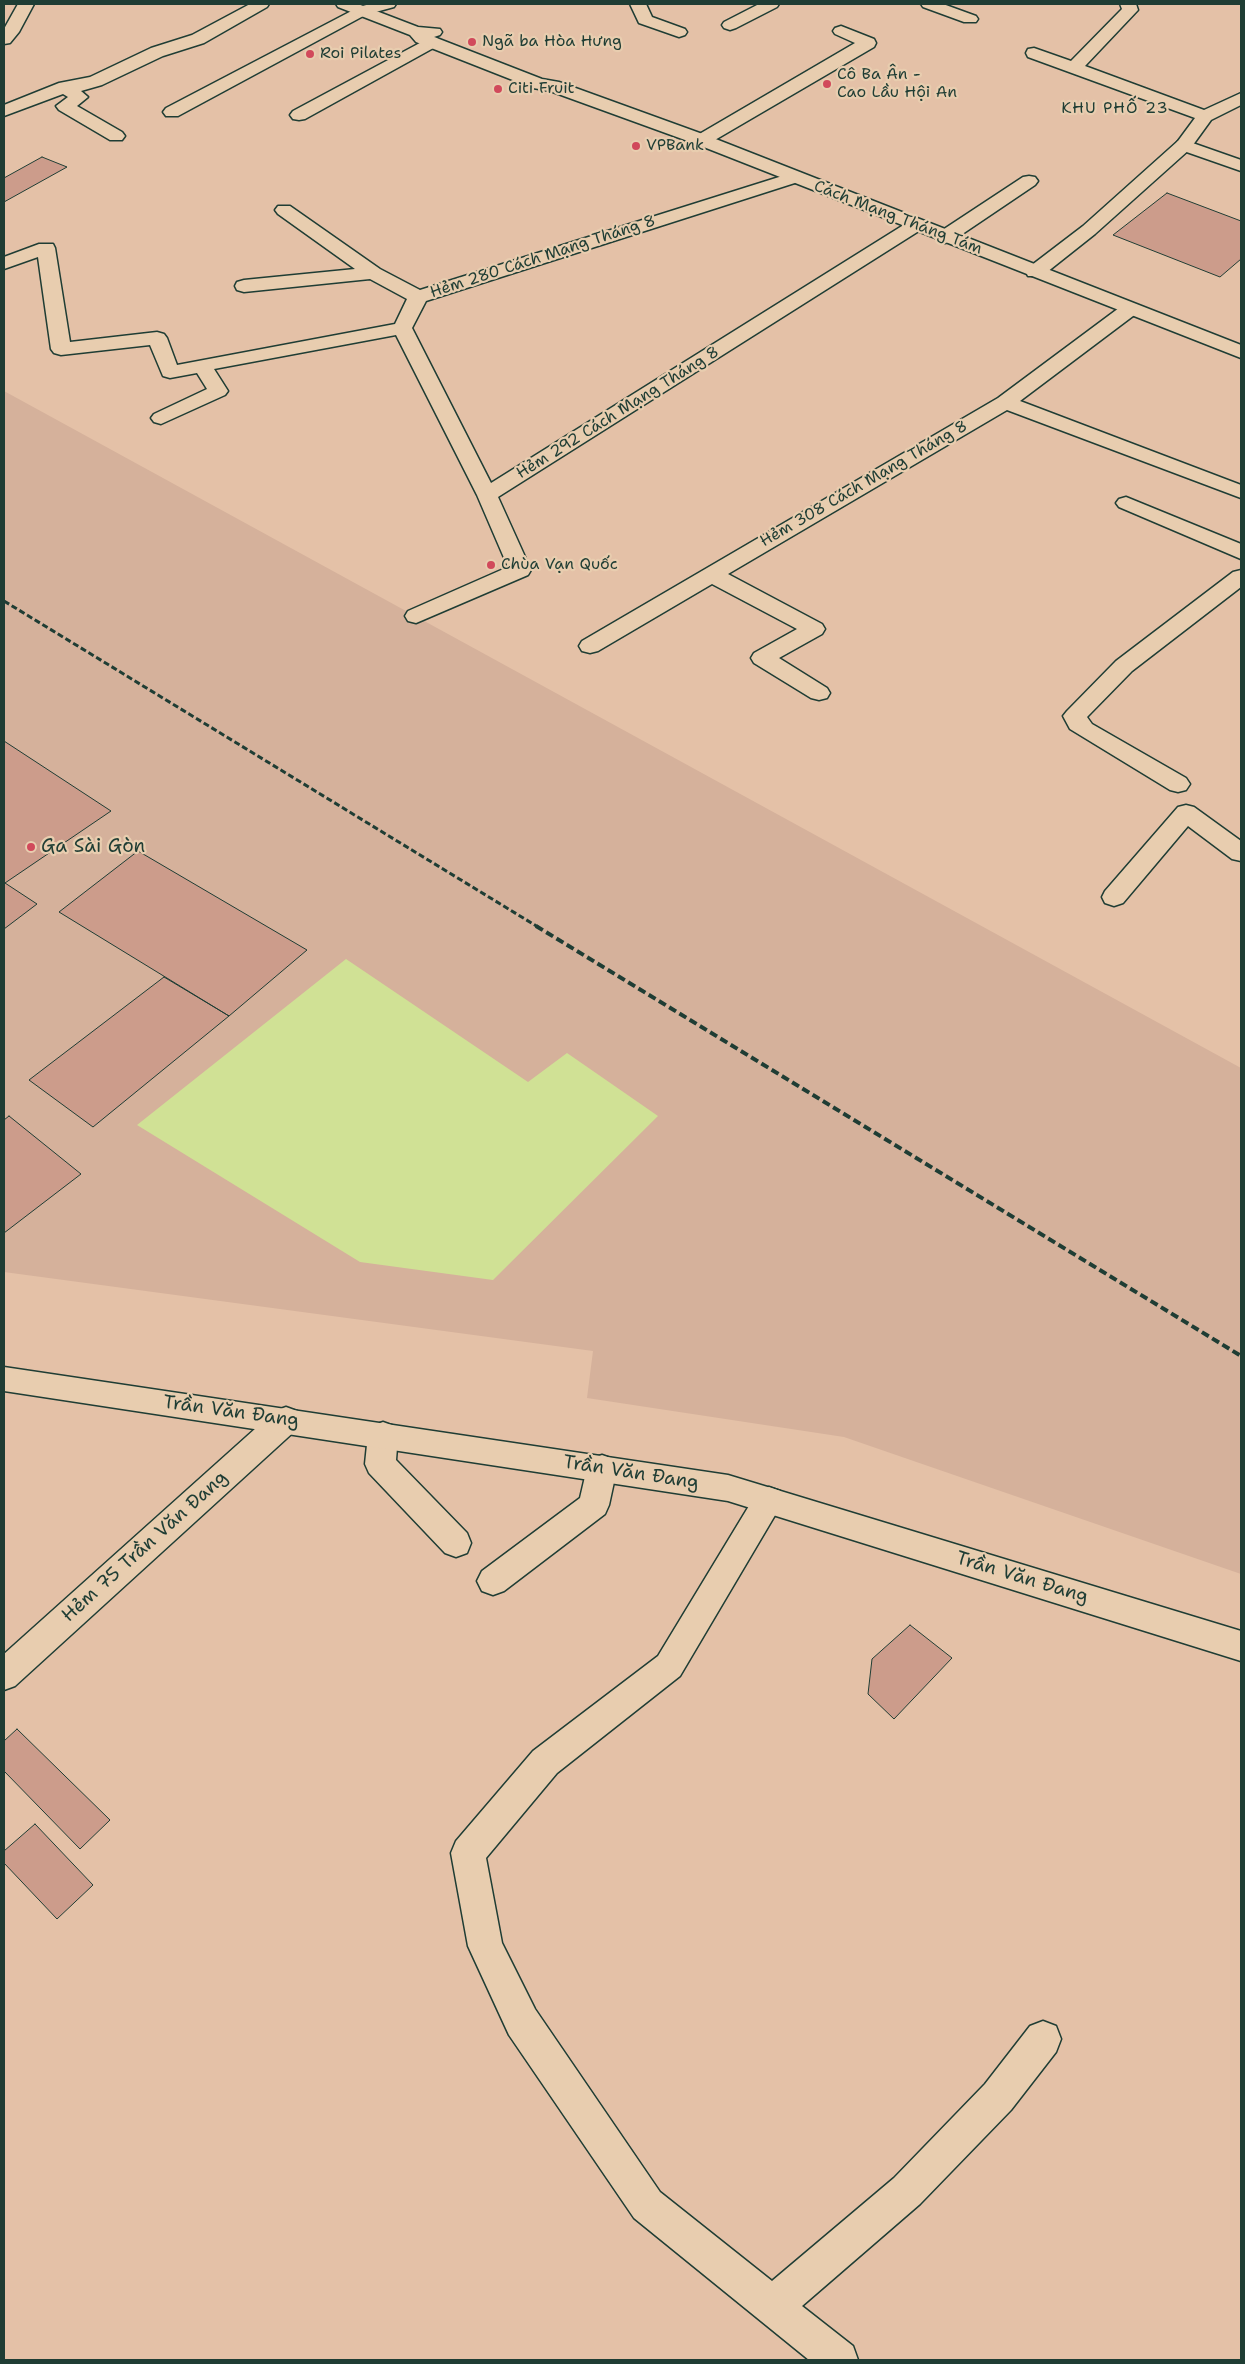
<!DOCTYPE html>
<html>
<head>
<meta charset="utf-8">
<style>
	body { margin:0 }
	#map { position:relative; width:1245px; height:2364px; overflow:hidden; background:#e4c1a7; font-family:"Shantell Sans",sans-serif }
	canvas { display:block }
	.frame { position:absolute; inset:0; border:5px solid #1f3d34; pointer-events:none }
</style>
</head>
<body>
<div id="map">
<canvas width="1245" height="2364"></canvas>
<div class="frame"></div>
</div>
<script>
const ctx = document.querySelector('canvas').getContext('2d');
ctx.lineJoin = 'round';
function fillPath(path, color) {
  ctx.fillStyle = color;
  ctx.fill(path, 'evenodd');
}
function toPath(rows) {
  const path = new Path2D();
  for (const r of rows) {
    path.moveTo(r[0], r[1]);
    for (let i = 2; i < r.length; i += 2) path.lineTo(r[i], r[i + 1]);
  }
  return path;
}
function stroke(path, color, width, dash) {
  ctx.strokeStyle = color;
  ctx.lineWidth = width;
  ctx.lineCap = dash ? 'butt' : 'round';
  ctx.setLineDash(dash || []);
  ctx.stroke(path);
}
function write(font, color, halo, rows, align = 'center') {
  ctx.font = font + ' "Shantell Sans",sans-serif';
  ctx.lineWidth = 4.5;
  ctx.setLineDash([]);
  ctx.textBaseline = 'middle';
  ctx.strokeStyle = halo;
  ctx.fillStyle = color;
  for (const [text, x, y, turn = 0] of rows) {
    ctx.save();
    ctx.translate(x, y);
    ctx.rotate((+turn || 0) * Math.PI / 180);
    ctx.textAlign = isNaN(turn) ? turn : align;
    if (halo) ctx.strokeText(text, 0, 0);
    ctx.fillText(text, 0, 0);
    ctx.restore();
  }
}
fillPath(toPath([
	[4,391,1241,1068,1241,1574,844,1437,587,1398,593,1351,4,1272]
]), '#d5b19b');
fillPath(toPath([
	[346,959,528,1082,567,1053,658,1116,493,1280,360,1262,137,1125]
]), '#d0e195');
const building = toPath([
	[42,157,67,167,4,202,4,178,42,157],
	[1167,193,1241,221,1241,259,1220,277,1113,235,1167,193],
	[4,741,111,811,5,883,37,904,4,929,4,741],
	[138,851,307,950,229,1016,59,912,138,851],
	[164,977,229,1016,93,1127,29,1080,164,977],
	[9,1116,81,1174,4,1233,4,1120,9,1116],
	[910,1625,952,1658,894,1719,868,1694,872,1659,910,1625],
	[17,1729,110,1820,80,1849,4,1771,4,1741,17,1729],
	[35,1824,93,1885,57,1919,4,1863,4,1851,35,1824]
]);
fillPath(building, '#cc9c8b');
stroke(building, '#1f3d34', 1);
const service = toPath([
	[18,4,34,4,19,32,10,43,4,44,4,29,18,4],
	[250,4,269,4,267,7,204,43,163,56,102,85,81,91,88,97,77,106,122,132,125,136,122,140,110,140,59,110,56,106,68,97,63,94,4,116,4,105,59,83,90,77,151,48,192,35,250,4],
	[630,4,646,4,652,17,685,29,687,32,685,35,679,37,639,23,630,4],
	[759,4,779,4,777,7,736,28,730,30,724,28,722,25,724,22,759,4],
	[921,4,943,4,976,16,978,19,976,22,964,22,923,7,921,4],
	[1120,4,1136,4,1138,10,1085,66,1204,110,1241,93,1241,105,1211,120,1190,149,1095,234,1042,276,1028,276,1026,272,1028,268,1083,226,1178,141,1195,118,1028,57,1026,53,1028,49,1034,48,1071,61,1122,9,1120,4],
	[361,6,367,8,369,11,367,14,178,116,166,116,163,112,166,108,361,6],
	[841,26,874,39,876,43,874,47,708,144,696,144,693,140,696,136,855,43,835,34,833,31,835,28,841,26],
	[431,37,437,38,439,42,437,46,305,119,299,120,293,119,290,115,293,111,431,37],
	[795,172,801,173,804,177,801,181,426,301,412,328,491,483,910,221,922,221,925,225,922,229,498,497,531,570,528,575,416,623,408,621,405,616,408,611,508,567,477,495,396,335,214,369,228,391,225,395,161,424,154,422,151,418,154,414,207,389,197,373,170,378,163,376,150,345,61,355,54,353,51,349,38,257,4,269,4,257,39,244,53,244,55,248,70,342,157,332,164,334,167,338,177,365,395,324,407,299,370,279,244,292,237,290,235,286,237,282,244,280,355,269,278,214,275,210,278,206,290,206,380,269,420,290,795,172],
	[1130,303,1137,305,1140,309,1137,313,1020,401,1241,485,1241,498,1007,410,728,574,822,624,825,629,822,634,779,658,827,688,830,693,827,698,819,700,811,698,754,663,751,658,754,653,797,629,712,584,598,651,590,653,582,651,579,646,582,641,998,398,1123,305,1130,303],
	[1126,497,1241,544,1241,559,1119,507,1116,503,1119,499,1126,497],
	[1241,570,1241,587,1132,671,1087,717,1092,724,1186,778,1190,784,1186,790,1178,792,1170,790,1070,729,1063,716,1067,711,1116,661,1233,572,1241,570],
	[1186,805,1194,807,1241,841,1241,861,1232,859,1188,826,1123,903,1114,906,1105,903,1102,897,1105,891,1178,807,1186,805],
	[286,1407,297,1411,301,1420,297,1429,15,1686,4,1690,4,1654,275,1411,286,1407],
	[383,1422,394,1426,398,1435,396,1460,467,1533,471,1543,467,1553,456,1557,445,1553,369,1473,365,1464,368,1435,372,1426,383,1422],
	[602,1455,613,1459,617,1468,609,1505,605,1514,504,1591,493,1595,482,1591,477,1581,482,1571,580,1498,587,1468,591,1459,602,1455],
	[769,1487,780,1491,784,1500,680,1676,557,1773,486,1858,502,1943,535,2009,660,2192,772,2281,894,2178,985,2084,1030,2026,1043,2021,1056,2026,1061,2039,1056,2052,1011,2110,920,2204,802,2306,853,2346,858,2360,809,2360,634,2218,509,2035,468,1946,451,1853,456,1841,533,1751,658,1656,758,1491,769,1487]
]);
const minor = toPath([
	[1184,140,1241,160,1241,171,1178,149,1175,145,1178,141,1184,140],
	[1029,176,1035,177,1038,181,1035,185,952,241,945,243,938,241,936,237,938,233,1023,177,1029,176],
	[4,1367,728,1475,1241,1631,1241,1661,728,1501,4,1391,4,1367]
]);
const tertiary = toPath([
	[370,4,396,4,394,7,361,16,355,14,353,11,355,8,370,4]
]);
const primary = toPath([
	[336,4,358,4,418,27,440,29,442,32,440,35,434,37,542,79,559,82,708,136,1241,345,1241,358,696,144,550,91,533,88,416,42,410,35,338,7,336,4]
]);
stroke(service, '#1f3d34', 3);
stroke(minor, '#1f3d34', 3);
stroke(tertiary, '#1f3d34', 3);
stroke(primary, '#1f3d34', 3);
fillPath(service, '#e8cdaf');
fillPath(minor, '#e8cdaf');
fillPath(tertiary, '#e8cdaf');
fillPath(primary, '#e8cdaf');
stroke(toPath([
	[4,601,538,927]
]), '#1f3d34', 3, [6, 3]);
stroke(toPath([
	[536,926,1241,1356]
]), '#1f3d34', 4, [8, 4]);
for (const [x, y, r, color] of [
	[472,42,5,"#d1495b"],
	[310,54,5,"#d1495b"],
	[827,84,5,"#d1495b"],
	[498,89,5,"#d1495b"],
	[636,146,5,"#d1495b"],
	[491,565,5,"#d1495b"],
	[31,847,5,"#d1495b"]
]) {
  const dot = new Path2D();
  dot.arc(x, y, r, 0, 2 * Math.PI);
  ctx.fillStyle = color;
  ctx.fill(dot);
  stroke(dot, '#e8cdaf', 2);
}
write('16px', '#1f3d34', '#e8cdaf', [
	["Ngã ba Hòa Hưng",482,42],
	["Roi Pilates",320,54],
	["Cô Ba Ân -",837,75],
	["Cao Lầu Hội An",837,93],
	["Citi Fruit",508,89],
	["VPBank",646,146],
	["Chùa Vạn Quốc",501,565]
], 'left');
ctx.letterSpacing = '1px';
write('16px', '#1f3d34', '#e8cdaf', [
	["KHU PHỐ 23",1115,109]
]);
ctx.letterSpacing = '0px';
write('16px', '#1f3d34', '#e8cdaf', [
	["Cách Mạng Tháng Tám",898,218,21],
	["Hẻm 280 Cách Mạng Tháng 8",543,257,-18],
	["Hẻm 292 Cách Mạng Tháng 8",618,413,-32],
	["Hẻm 308 Cách Mạng Tháng 8",864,484,-30]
]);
write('19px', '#1f3d34', '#e8cdaf', [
	["Ga Sài Gòn",41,847]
], 'left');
write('19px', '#1f3d34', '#e8cdaf', [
	["Trần Văn Ðang",231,1412,8],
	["Trần Văn Ðang",631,1473,9],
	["Hẻm 75 Trần Văn Ðang",145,1547,-42],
	["Trần Văn Ðang",1022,1578,17]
]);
</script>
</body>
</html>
